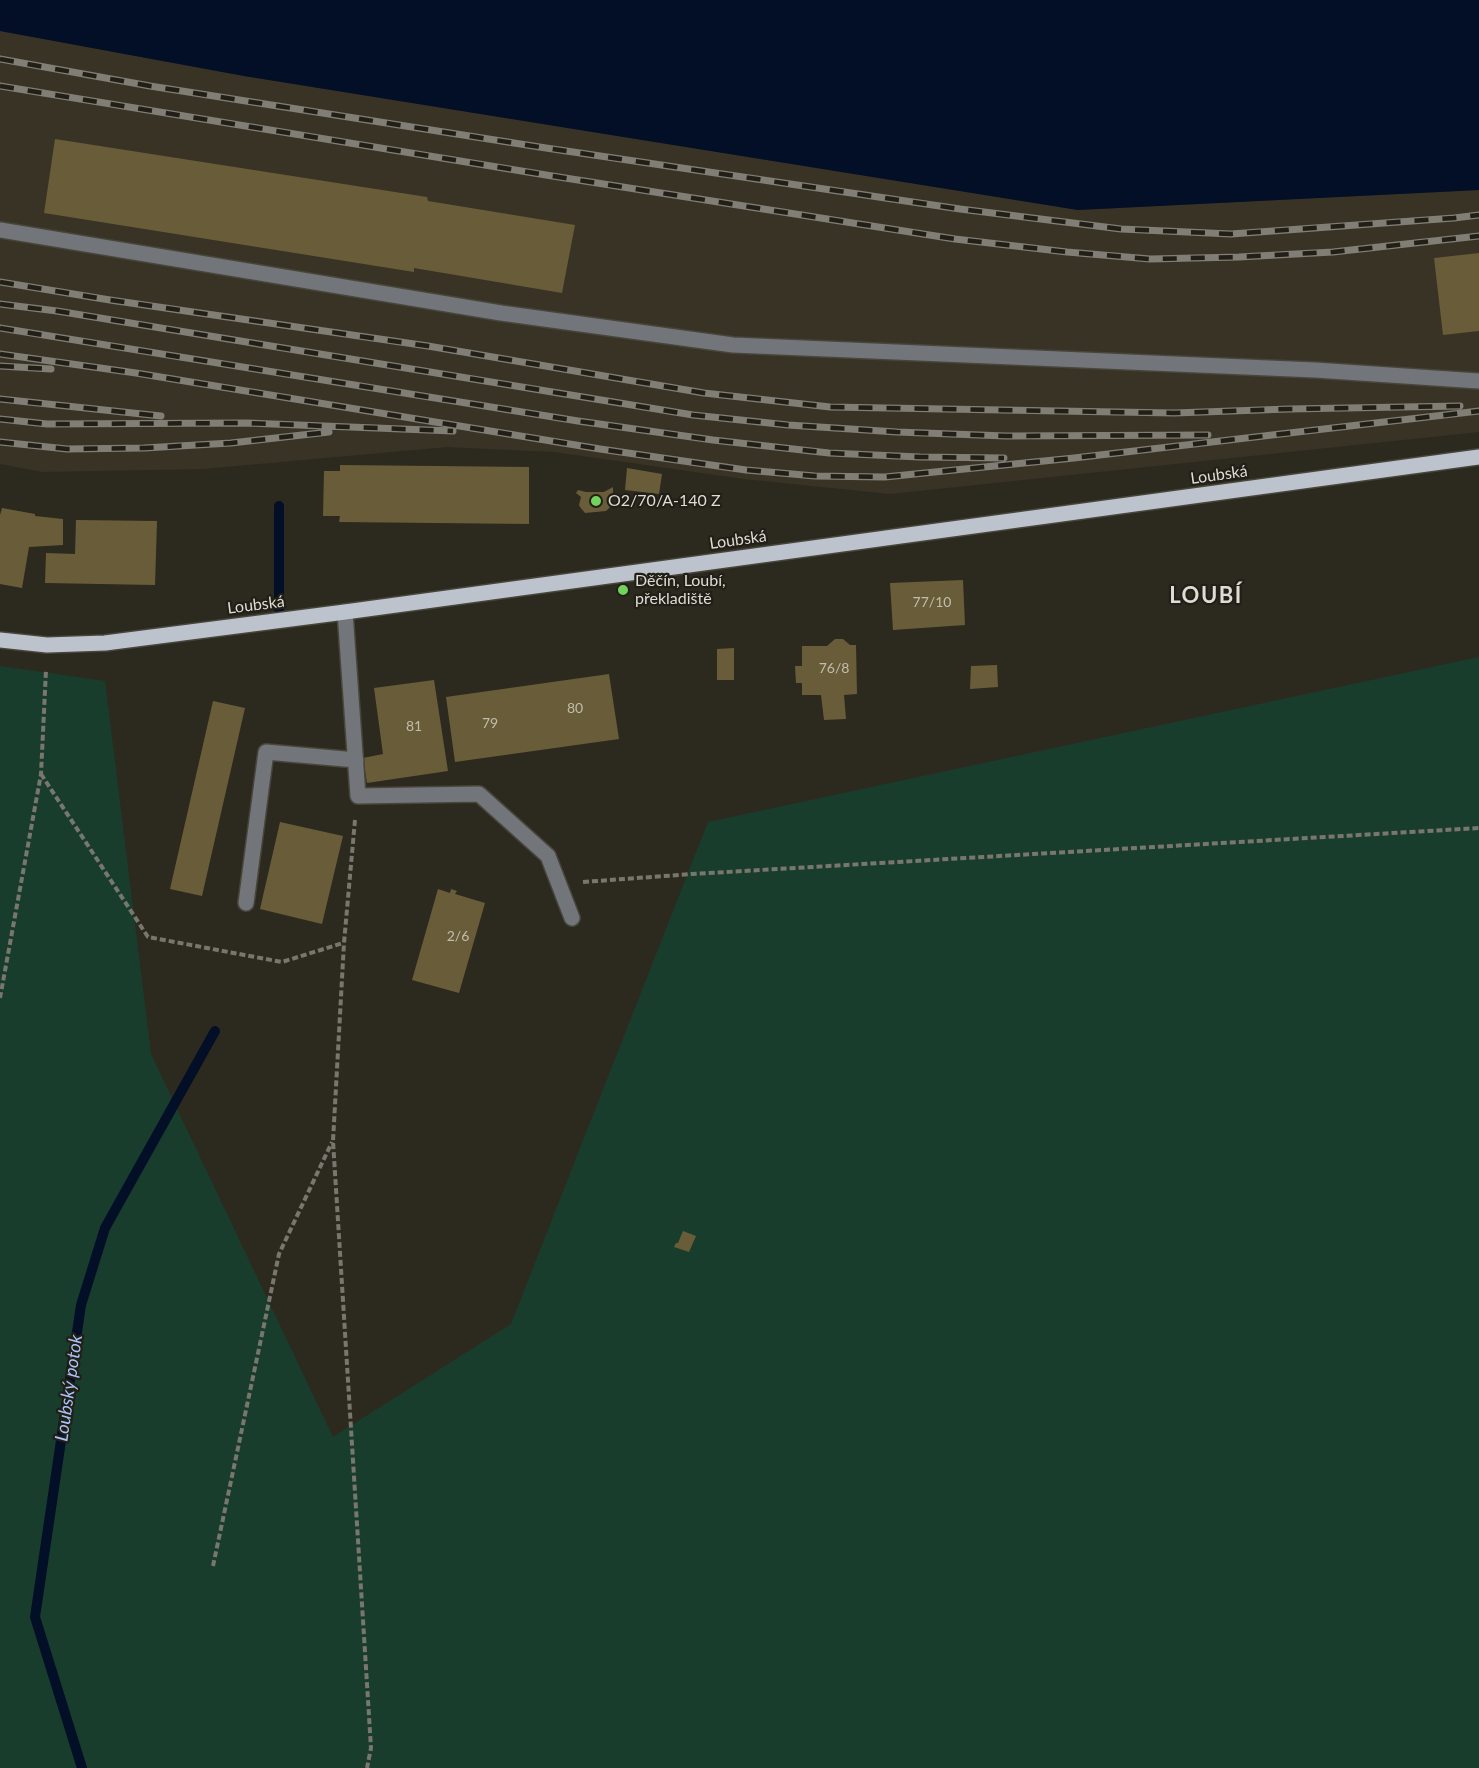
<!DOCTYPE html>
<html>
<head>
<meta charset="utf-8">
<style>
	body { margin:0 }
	canvas { display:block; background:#2c291f }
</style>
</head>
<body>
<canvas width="1479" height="1768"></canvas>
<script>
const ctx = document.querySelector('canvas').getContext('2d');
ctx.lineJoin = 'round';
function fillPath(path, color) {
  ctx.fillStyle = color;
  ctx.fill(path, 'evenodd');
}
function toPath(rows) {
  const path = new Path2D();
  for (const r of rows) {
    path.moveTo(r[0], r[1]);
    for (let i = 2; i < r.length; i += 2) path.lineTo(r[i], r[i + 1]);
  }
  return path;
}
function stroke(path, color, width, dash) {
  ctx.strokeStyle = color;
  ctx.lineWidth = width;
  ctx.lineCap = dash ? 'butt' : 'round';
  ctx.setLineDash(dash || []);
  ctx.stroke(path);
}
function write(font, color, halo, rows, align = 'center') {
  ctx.font = font + ' Lato,sans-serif';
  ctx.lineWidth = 4.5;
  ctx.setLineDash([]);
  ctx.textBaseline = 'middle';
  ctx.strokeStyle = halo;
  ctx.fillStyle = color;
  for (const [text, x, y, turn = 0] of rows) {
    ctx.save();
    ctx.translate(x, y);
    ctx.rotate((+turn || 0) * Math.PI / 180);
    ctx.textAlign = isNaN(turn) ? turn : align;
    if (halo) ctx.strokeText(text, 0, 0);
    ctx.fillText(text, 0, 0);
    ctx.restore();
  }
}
fillPath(toPath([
	[0,31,244,76,1078,210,1479,190,1479,432,890,494,744,479,554,452,447,447,203,469,42,472,0,464]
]), '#383325');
fillPath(toPath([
	[1479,657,1479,1768,0,1768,0,666,105,681,151,1054,333,1437,511,1324,708,822]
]), '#183d2d');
fillPath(toPath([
	[0,0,1479,0,1479,190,1078,210,244,76,0,31]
]), '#030e27');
stroke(toPath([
	[279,609,279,506],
	[82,1768,35,1617,81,1305,105,1228,215,1031]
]), '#030e27', 10);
fillPath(toPath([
	[55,139,427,197,428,201,575,225,562,293,414,268,414,272,44,213],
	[1479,253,1479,331,1443,335,1434,258],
	[340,465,529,467,529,524,339,522,340,516,323,516,324,471,340,471],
	[627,468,662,474,659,494,625,490],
	[613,487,613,493,610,495,613,504,606,511,585,513,580,507,579,505,581,497,576,493,578,490,586,492,604,492],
	[2,508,35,514,35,516,63,519,63,545,29,547,22,588,0,584,0,515],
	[76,520,157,521,155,585,45,583,46,553,75,554],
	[963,580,965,625,893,630,890,583],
	[835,639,843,639,850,645,856,645,857,694,844,695,846,719,824,720,821,695,802,695,802,683,796,683,795,666,802,666,802,646,827,646],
	[734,648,734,680,717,680,717,649],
	[997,665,998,687,970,689,971,666],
	[609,674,619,739,455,762,446,697],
	[434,680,448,771,367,783,363,758,383,754,374,688],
	[213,701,245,708,202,896,170,889],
	[280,822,343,836,322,924,260,909],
	[438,889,450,893,451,889,457,891,455,894,485,903,459,993,412,980],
	[683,1231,696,1236,689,1252,674,1247,676,1243,678,1243]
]), '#695c38');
const minor = toPath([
	[0,230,501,313,733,345,1315,370,1479,381],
	[345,612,358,796,479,794,548,856,572,918],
	[246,903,266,752,356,760]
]);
const major = toPath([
	[0,640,47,645,105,643,345,612,1479,457]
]);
stroke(minor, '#48463c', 18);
stroke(major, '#48463c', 18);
stroke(toPath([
	[41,774,148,937,282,962,343,943],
	[355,820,344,943,333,1141,371,1748,367,1768],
	[583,882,692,874,1479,828],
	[0,998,41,774,46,670],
	[213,1566,279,1254,332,1142]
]), '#79766e', 4, [6, 3]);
stroke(minor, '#72767a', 15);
stroke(major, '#bcc3cc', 15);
const rail = toPath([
	[0,59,150,86,546,148,960,209,1121,229,1231,234,1454,218,1479,215],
	[0,86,546,175,955,239,1067,252,1150,259,1239,257,1333,252,1479,236],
	[0,282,110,300,428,346,704,393,830,407,1174,413,1289,409,1460,406],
	[0,304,57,311,693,415,788,425,897,432,1006,436,1208,435],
	[0,328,578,421,713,440,829,453,920,457,1004,458],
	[0,354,136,373,600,449,746,470,815,476,885,477,1074,458,1479,411],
	[0,366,51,369],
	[0,399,161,416],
	[0,419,47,424,247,423,453,431],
	[0,442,67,449,144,448,231,443,329,432]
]);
stroke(rail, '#817e76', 7);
stroke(rail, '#221f16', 4.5, [14]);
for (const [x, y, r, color] of [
	[596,501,6,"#72d25d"],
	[623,590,6,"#72d25d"]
]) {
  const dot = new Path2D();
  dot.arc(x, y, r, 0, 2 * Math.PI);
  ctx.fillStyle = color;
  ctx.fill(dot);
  stroke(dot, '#221f16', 2);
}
write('14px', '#c1bcae', null, [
	["77/10",932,602],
	["76/8",834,668],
	["80",575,708],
	["79",490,723],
	["81",414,726],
	["2/6",458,936]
]);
write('16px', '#dedcd6', '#221f16', [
	["Loubská",1219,475,-8],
	["Loubská",738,540,-8],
	["Loubská",256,605,-7]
]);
write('16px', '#dedcd6', '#221f16', [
	["O2/70/A-140 Z",608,501],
	["Děčín, Loubí,",635,581],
	["překladiště",635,599]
], 'left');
write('italic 18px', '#a7c5fc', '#221f16', [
	["Loubský potok",69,1388,-82]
]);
ctx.letterSpacing = '1.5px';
write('bold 22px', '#dedcd6', '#221f16', [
	["LOUBÍ",1206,596]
]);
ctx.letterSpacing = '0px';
</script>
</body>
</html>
